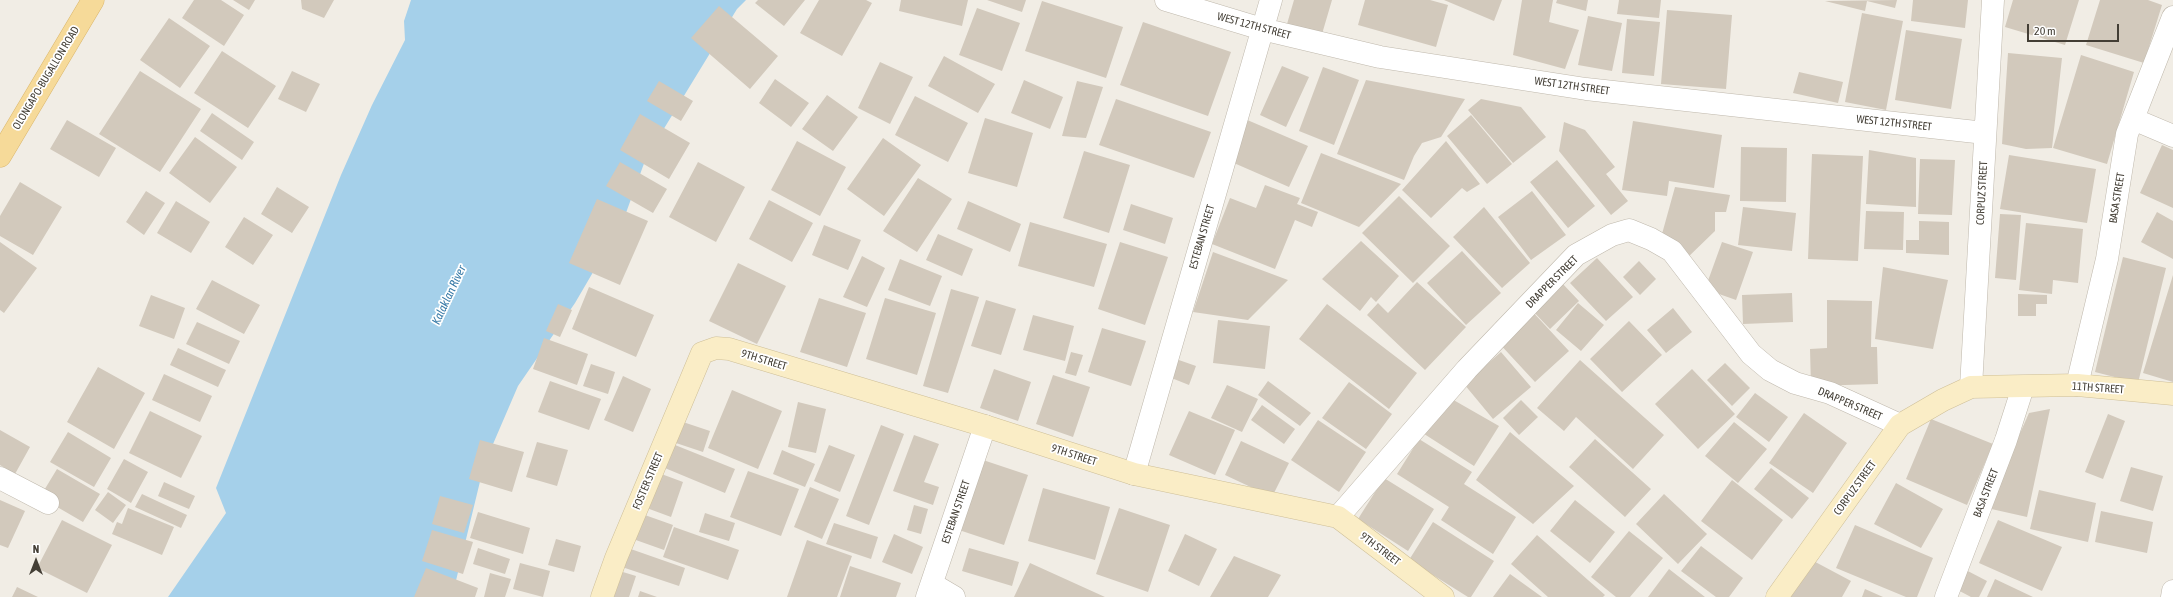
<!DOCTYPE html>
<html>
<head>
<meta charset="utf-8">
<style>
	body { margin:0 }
	#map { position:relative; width:2173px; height:597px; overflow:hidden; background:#f1ede5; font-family:"Asap Condensed",sans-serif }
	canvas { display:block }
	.north { position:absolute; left:16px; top:541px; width:40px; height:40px; -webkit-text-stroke:3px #fff; paint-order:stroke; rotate:0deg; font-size:11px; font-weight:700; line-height:16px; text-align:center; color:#433e35 }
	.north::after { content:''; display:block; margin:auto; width:14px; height:18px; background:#433e35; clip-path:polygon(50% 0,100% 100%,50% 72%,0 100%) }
	.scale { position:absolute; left:2027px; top:24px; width:92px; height:18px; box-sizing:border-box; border:2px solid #433e35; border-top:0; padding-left:5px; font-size:12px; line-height:14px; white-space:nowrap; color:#433e35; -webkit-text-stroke:3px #fff; paint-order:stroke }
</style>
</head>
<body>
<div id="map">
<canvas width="2173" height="597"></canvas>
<div class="north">N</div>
<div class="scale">20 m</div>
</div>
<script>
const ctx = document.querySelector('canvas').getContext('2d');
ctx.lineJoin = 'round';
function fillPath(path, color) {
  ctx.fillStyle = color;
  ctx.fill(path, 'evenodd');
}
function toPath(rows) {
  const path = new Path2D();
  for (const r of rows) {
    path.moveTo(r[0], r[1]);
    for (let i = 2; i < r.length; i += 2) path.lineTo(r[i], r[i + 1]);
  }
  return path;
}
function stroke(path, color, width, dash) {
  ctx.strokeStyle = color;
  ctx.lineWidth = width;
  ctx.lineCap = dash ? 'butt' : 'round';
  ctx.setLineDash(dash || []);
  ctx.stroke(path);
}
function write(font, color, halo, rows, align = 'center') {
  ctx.font = font + ' "Asap Condensed",sans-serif';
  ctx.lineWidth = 3.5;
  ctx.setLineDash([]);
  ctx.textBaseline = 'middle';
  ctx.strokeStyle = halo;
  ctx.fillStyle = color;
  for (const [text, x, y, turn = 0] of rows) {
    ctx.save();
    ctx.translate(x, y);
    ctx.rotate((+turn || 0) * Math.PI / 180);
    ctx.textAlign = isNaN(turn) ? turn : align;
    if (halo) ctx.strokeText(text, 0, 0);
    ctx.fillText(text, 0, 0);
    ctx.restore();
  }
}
fillPath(toPath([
	[411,0,746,0,737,9,646,158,623,221,575,303,518,386,484,465,452,597,168,597,226,513,216,488,341,175,372,105,405,40,404,21]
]), '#a5d0ea');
fillPath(toPath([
	[194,0,221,0,244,15,224,46,182,18],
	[233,0,255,0,249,10],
	[301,0,334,0,324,18,302,9],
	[758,0,805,0,784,26,755,3],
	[819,0,866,0,872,3,842,56,800,33],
	[901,0,968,0,962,26,899,11],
	[987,0,1026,0,1022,12],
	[1294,0,1332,0,1322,34,1287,24],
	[1365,0,1430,0,1448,5,1436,47,1358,25],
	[1444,0,1502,0,1494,21],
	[1522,0,1553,0,1549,22,1579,30,1565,69,1513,55],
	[1557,0,1588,0,1586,11,1556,3],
	[1619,0,1661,0,1659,18,1617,14],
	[1897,0,1895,8,1867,1,1865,11,1825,1],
	[1913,0,1968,0,1965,28,1911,21],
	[2013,0,2079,0,2065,45,2005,27],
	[2100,0,2148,0,2162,5,2144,63,2086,45],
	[1042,1,1123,27,1106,78,1025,51],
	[719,6,778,56,750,89,691,38],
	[977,8,1020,23,1002,71,959,55],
	[1667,10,1732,15,1726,89,1661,84],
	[1862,13,1903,21,1886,110,1845,102],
	[1588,16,1622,23,1612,71,1578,65],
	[169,18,210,46,180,88,140,60],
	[1627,19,1660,22,1654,76,1622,73],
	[1143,22,1231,52,1208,116,1120,85],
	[1906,30,1962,39,1951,109,1895,100],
	[222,51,276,86,248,128,194,93],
	[2008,53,2062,58,2052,148,2026,149,2002,144],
	[2081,55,2134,72,2107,164,2053,148],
	[944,56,995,84,978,113,928,86],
	[880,62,913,77,890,124,858,108],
	[1282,66,1309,77,1286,127,1260,115],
	[1323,67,1359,80,1334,145,1299,131],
	[140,71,201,109,160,172,99,134],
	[292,71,320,84,306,112,278,99],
	[1799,72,1843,82,1838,103,1793,93],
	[775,79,809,103,791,127,759,103],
	[1024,80,1063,97,1050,129,1011,113],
	[1366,80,1465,99,1441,137,1422,143,1414,156,1404,180,1337,154],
	[659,81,693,101,681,121,647,101],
	[1077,81,1103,87,1086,138,1062,136],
	[827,95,858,117,833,151,802,129],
	[915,96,968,123,948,162,895,135],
	[1116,99,1211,132,1194,178,1099,145],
	[1481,99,1521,107,1546,137,1513,163,1468,110],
	[212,113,254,142,242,160,200,131],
	[640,114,690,143,669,179,620,150],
	[1471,115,1512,164,1487,184,1447,136],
	[985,118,1033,133,1017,187,968,173],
	[1245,119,1308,146,1289,187,1227,160],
	[67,120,116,148,99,177,50,149],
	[1633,121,1722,135,1714,188,1669,181,1667,196,1622,190],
	[1564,122,1585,130,1615,167,1606,174,1628,201,1611,215,1559,151],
	[195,137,237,167,210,203,169,173],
	[883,138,921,165,884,216,847,189],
	[797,141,846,167,820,216,771,190],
	[1446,141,1480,184,1467,192,1462,188,1431,218,1402,190],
	[2162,145,2173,150,2173,208,2140,193],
	[1741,147,1787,148,1786,202,1740,201],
	[1869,150,1916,158,1916,207,1866,204],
	[1084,151,1130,165,1109,233,1063,218],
	[1321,153,1401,184,1359,227,1301,203],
	[1812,154,1863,156,1858,261,1808,259],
	[2009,155,2096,169,2087,223,2000,209],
	[1920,159,1955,160,1952,215,1918,214],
	[1557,160,1595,206,1568,228,1530,182],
	[620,162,667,189,653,213,606,186],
	[698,162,745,187,716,242,669,217],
	[918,178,952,199,917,252,883,231],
	[20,182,62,207,33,255,0,236,0,216],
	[1265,185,1300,198,1297,204,1318,212,1312,227,1295,220,1275,269,1212,244,1230,198,1256,208],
	[277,187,309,207,292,233,261,214],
	[1675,187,1730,195,1726,212,1715,212,1715,231,1684,261,1662,234],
	[146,191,165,203,144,235,126,222],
	[1532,191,1566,235,1531,260,1498,217],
	[1399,196,1450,246,1413,283,1362,233],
	[597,199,648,221,620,285,569,263],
	[769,200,813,223,792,262,749,239],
	[176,201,210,222,191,253,157,233],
	[968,201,1021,224,1010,252,957,229],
	[1131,204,1173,218,1165,244,1123,230],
	[1484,207,1530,263,1502,288,1453,237],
	[1743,207,1796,213,1792,251,1738,245],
	[1866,211,1904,212,1903,250,1864,249],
	[2157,212,2173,221,2173,259,2141,242],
	[2000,214,2021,215,2016,280,1995,278],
	[244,217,273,235,253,265,225,247],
	[1919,221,1949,222,1949,255,1906,253,1906,240,1919,240],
	[1030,222,1107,244,1094,287,1018,266],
	[2026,223,2083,229,2078,283,2053,280,2052,294,2019,290],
	[824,225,861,240,848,270,812,255],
	[938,234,973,249,962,276,926,260],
	[1361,241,1399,276,1376,302,1371,297,1360,311,1322,279],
	[0,242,37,268,4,313,0,310],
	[1120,242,1168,257,1145,325,1098,309],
	[1722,242,1753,252,1736,300,1705,289],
	[1462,251,1501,293,1466,325,1427,283],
	[1213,252,1288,280,1248,320,1193,312],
	[862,256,885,268,867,307,843,297],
	[2123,257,2166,268,2138,383,2095,372],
	[1597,258,1633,297,1606,321,1570,283],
	[900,259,942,276,930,306,888,290],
	[1639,261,1656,279,1640,295,1623,277],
	[738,263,786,286,757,344,709,321],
	[1883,267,1948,280,1933,349,1875,339],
	[2173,275,2173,382,2143,373],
	[212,280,260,305,244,334,196,309],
	[1417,282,1466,327,1425,370,1367,315,1378,303,1388,313],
	[1561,282,1579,301,1550,329,1531,309],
	[589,287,654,315,636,357,572,329],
	[951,289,979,297,948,393,923,386],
	[1792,293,1793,322,1743,324,1742,295],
	[2018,294,2047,295,2047,304,2036,304,2036,316,2018,316],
	[151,295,185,308,174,339,139,326],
	[819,298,866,313,847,367,800,352],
	[885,298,936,313,917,375,866,359],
	[986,300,1016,309,1001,355,971,346],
	[1827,300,1872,301,1871,347,1877,347,1878,384,1811,386,1810,349,1827,348],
	[1578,303,1604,325,1581,351,1556,330],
	[558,304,572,310,560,337,546,331],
	[1327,304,1417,373,1389,409,1299,339],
	[1673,308,1692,332,1666,353,1647,330],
	[1530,309,1569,351,1535,382,1497,341],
	[1033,315,1074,326,1065,361,1023,350],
	[1218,320,1270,326,1265,369,1213,363],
	[1629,321,1662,355,1622,392,1590,359],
	[197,322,240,341,229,364,186,344],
	[1102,328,1146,341,1131,386,1088,372],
	[544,338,588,354,577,385,533,369],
	[178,348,226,370,218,387,170,365],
	[1071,352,1083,355,1076,376,1065,373],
	[1501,352,1531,387,1493,419,1464,384],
	[1176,359,1196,366,1189,385,1169,377],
	[1580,360,1664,435,1633,469,1576,417,1564,431,1537,408],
	[1725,363,1750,388,1732,406,1707,380],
	[591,364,615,372,608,394,583,386],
	[98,367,145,393,114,449,67,422],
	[994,369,1031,382,1018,421,980,408],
	[1692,369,1735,414,1698,449,1655,404],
	[164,374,212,396,200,422,152,400],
	[1053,375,1090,387,1073,437,1036,424],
	[623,376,651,389,633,432,604,420],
	[550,381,601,399,589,430,538,412],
	[1268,381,1311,413,1300,426,1258,395],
	[1349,382,1392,414,1366,449,1322,418],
	[1227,385,1258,399,1242,432,1211,418],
	[732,390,782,411,758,469,708,448],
	[1755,393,1788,417,1769,442,1736,417],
	[1450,398,1499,426,1474,466,1418,430],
	[1521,400,1538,417,1519,435,1503,418],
	[798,402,826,409,816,453,788,447],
	[1262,405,1295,429,1284,444,1251,420],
	[2050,409,2027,517,1987,508,2029,413],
	[150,411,202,436,181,478,129,453],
	[1189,411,1235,430,1215,475,1169,455],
	[1804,413,1847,443,1813,493,1769,463],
	[2108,414,2125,421,2103,479,2085,472],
	[1931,419,1993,444,1967,505,1906,479],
	[677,420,710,431,703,452,670,441],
	[1318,420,1366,452,1339,492,1291,460],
	[1734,422,1767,449,1738,483,1705,456],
	[881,425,904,434,869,525,846,516],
	[0,430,30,447,15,474,0,465],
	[68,432,111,458,94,487,50,462],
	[1510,432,1574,486,1533,524,1476,480],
	[914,435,939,444,924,482,939,487,933,505,893,491],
	[1419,439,1472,472,1464,484,1516,517,1493,554,1441,520,1449,507,1397,474],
	[1595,439,1651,489,1625,517,1569,467],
	[480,440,524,452,512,492,469,479],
	[1241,441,1289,463,1272,497,1225,475],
	[537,442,568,450,557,486,526,477],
	[670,443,735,469,725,493,660,466],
	[829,445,855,455,840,492,814,481],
	[782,450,815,464,805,487,773,474],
	[124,459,148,472,131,503,107,489],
	[983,460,1028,475,1004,545,959,530],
	[2131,467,2163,476,2153,511,2120,501],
	[1771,468,1809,498,1792,519,1754,489],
	[57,469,100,494,83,522,40,497],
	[748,471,799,489,781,536,730,517],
	[656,472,683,482,671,517,644,507],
	[1384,478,1434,509,1408,551,1358,519],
	[1732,480,1783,520,1752,560,1701,521],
	[164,482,195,496,189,509,158,496],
	[1896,483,1943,509,1921,548,1874,524],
	[810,487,839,499,822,539,794,527],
	[1043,488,1110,507,1095,560,1028,541],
	[2039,490,2096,503,2088,542,2030,529],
	[108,492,126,505,113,523,95,510],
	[142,494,187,515,181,528,135,507],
	[1664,494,1707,534,1678,564,1636,524],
	[440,496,473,505,464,533,432,524],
	[0,500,25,511,8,548,0,545],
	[1575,500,1615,532,1590,563,1550,531],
	[914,505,928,509,921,534,907,530],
	[128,508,174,527,162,555,112,534,117,522,122,524],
	[1119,508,1170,525,1148,592,1096,574],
	[2101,511,2153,522,2147,553,2095,542],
	[478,512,530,528,523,554,470,538],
	[705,513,735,523,729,541,699,532],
	[642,514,673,525,664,550,633,539],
	[62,520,112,545,87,593,37,568],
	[1998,520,2062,547,2042,591,1979,563],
	[1433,522,1494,561,1471,597,1468,597,1409,560],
	[834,523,878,537,871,559,826,544],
	[1855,525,1933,558,1917,597,1906,597,1836,568],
	[674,527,739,550,728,580,663,557],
	[432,530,473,542,463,574,422,561],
	[1629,531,1663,558,1630,597,1616,597,1591,577],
	[894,534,923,547,912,574,882,562],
	[1185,534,1217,549,1199,586,1168,571],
	[1537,535,1605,595,1603,597,1548,597,1511,564],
	[556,539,581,546,574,572,548,565],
	[807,540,852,556,837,597,787,597],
	[1701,546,1743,578,1729,597,1716,597,1681,571],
	[625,547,685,568,679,586,619,566],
	[478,548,510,559,505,574,473,564],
	[969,548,1019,562,1012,586,962,571],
	[1234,556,1281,575,1268,597,1210,597],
	[1806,557,1851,581,1842,597,1784,597],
	[520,563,550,571,543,597,513,589],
	[1030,563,1105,597,1014,597],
	[850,566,901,583,896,597,840,597],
	[426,568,478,588,475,597,414,597],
	[1962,568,1987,581,1979,597,1971,597,1952,587],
	[613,569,636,576,629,597,603,597],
	[1669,569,1705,597,1648,597],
	[490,573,511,579,505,597,484,597],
	[1510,574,1542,597,1493,597],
	[1995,579,2033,597,1987,597],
	[17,587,38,597,12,597],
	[1865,589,1883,597,1862,597],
	[640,591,657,597,638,597]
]), '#d2c9bc');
const street = toPath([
	[1166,0,1262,29,1380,57,1586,89,1985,133],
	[2133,119,2173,136],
	[2077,385,2107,259,2127,134,2173,17],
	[1971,387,1993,0],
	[1134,474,1271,0],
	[0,478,48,503],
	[1338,517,1467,369,1576,255,1612,235,1629,230,1651,239,1672,251,1751,354,1770,370,1795,383,1830,393,1900,425],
	[932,584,954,597],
	[927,597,985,426],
	[1946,597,2006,440,2023,387],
	[2172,597,2173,591]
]);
const secondary = toPath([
	[602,597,616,558,702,353,716,348,729,349,985,426,1134,474,1338,517,1443,597],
	[1777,597,1900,425,1943,400,1971,387,2077,385,2173,394]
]);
const primary = toPath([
	[0,156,93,0]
]);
stroke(street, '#bfb8ac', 23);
stroke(secondary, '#cebf98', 23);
stroke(primary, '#dab66b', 23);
stroke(street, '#fff', 22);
stroke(secondary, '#faedc6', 22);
stroke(primary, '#f6da99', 22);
write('11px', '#433e35', '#fff', [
	["WEST 12TH STREET",1254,26,15],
	["OLONGAPO-BUGALLON ROAD",46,78,-59],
	["WEST 12TH STREET",1572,86,8],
	["WEST 12TH STREET",1894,123,6],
	["CORPUZ STREET",1982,193,-87],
	["BASA STREET",2117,198,-81],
	["ESTEBAN STREET",1202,237,-74],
	["DRAPPER STREET",1552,282,-45],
	["9TH STREET",764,360,17],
	["11TH STREET",2098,388,4],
	["DRAPPER STREET",1850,404,23],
	["9TH STREET",1074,455,18],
	["FOSTER STREET",648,481,-67],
	["CORPUZ STREET",1855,488,-54],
	["BASA STREET",1986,493,-69],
	["ESTEBAN STREET",956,512,-71],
	["9TH STREET",1380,549,37]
]);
write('italic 12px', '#377aa7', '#fff', [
	["Kalaklan River",449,295,-65]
]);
</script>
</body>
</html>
